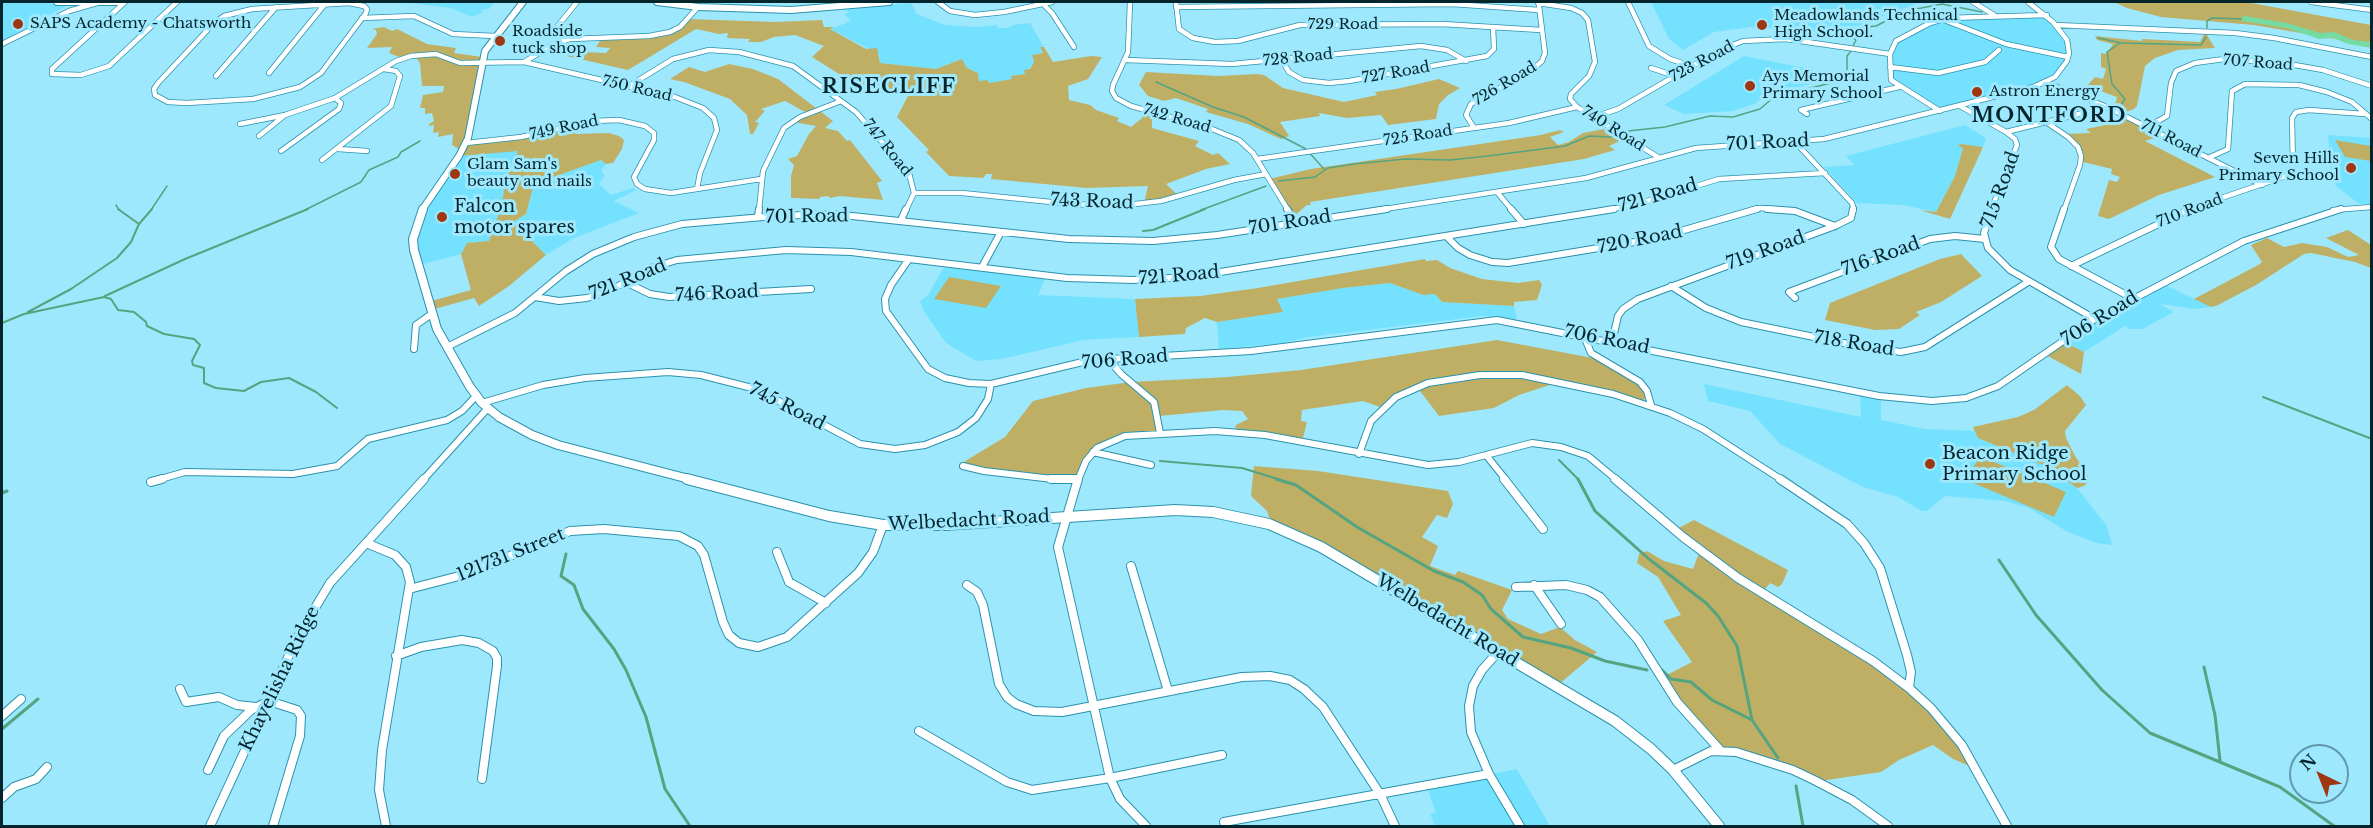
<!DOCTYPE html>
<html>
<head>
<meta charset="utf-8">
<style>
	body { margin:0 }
	#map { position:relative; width:2373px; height:828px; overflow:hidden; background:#9ee8fe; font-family:"Libre Baskerville",serif }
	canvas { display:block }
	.frame { position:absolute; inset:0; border:3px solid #05252d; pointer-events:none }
	.north { position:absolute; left:2289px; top:744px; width:60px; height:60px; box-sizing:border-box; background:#9ee8fe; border:2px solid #619aaa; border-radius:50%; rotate:317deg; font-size:16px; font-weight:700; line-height:24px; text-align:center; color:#05252d }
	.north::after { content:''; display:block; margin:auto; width:21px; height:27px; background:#9d3611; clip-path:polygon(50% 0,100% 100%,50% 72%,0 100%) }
</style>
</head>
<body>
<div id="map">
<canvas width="2373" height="828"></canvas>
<div class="frame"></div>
<div class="north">N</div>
</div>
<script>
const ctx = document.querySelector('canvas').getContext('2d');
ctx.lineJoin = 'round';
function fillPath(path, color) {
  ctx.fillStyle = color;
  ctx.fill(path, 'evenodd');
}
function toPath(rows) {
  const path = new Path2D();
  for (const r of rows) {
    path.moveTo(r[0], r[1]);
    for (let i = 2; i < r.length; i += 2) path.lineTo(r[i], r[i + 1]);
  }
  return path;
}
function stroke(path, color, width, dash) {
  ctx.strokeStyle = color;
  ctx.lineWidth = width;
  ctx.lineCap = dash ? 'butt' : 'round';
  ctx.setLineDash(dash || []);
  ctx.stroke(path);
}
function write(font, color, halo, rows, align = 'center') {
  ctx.font = font + ' "Libre Baskerville",serif';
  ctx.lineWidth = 6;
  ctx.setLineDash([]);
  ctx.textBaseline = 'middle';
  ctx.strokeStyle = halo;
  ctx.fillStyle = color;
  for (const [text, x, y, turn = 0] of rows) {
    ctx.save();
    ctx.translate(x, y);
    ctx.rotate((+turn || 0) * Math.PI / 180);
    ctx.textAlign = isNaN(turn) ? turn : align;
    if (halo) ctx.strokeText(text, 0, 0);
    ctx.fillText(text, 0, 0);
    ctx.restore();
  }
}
fillPath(toPath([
	[2,2,41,2,66,6,2,41],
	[402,2,495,2,489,9,480,10,484,12,472,17,451,8],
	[1651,2,1909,2,1917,5,1898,10,1858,26,1843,26,1843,37,1786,28,1751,27,1714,32,1683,50,1669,39],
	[911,3,917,14,945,25,976,27,997,25,998,28,1008,28,1013,25,1030,23,1044,47,1040,48,1043,53,1033,55,1034,62,1025,74,1011,76,1012,79,988,83,979,81,978,73,967,68,962,59,936,69,880,63,879,54,830,29,851,21,844,14,850,12,843,10],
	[2047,15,2064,36,2069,53,2060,72,2045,82,1939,111,1891,80,1889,54,1893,44,1942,19],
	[1744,56,1810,69,1834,79,1771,93,1754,104,1733,111,1684,114,1664,105],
	[1965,125,1986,138,1983,147,1961,144,1959,146,1963,148,1955,176,1936,212,1903,205,1857,203,1824,167,1854,165,1846,156],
	[2328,135,2371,138,2371,204,2359,204,2335,185,2331,174],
	[519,150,506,180,501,208,489,241,467,243,461,254,419,265,415,227,459,156],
	[601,160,606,164,601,171,605,175,599,184,611,195,633,188,636,190,614,201,639,213,574,238,546,255,513,222,526,214,534,184],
	[944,267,1045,279,1038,295,1135,299,1139,337,1083,340,1002,359,976,361,946,343,923,310,920,301,928,295],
	[1390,283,1423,295,1435,294,1442,302,1514,306,1517,319,1483,316,1309,337,1283,343,1219,349,1217,322,1282,312,1277,299,1343,288],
	[2161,283,2211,307,2195,309,2160,304,2174,312,2142,329,2130,329,2125,326,2084,352,2063,341],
	[1704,384,1861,417,1860,395,1881,400,1881,420,1925,429,1975,431,1978,438,2048,467,2077,488,2107,526,2112,545,2096,543,2066,531,2029,508,2005,501,1945,496,1927,511,1922,511,1898,497,1863,487,1780,444,1750,411,1708,401],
	[1517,769,1550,826,1435,826,1430,814,1436,813,1427,787]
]), '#74e1ff');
fillPath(toPath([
	[2114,2,2246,2,2371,25,2371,45,2254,25,2161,17,2127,8],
	[688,19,775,22,822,20,824,27,834,27,830,29,866,49,877,48,880,63,936,69,962,59,967,68,978,73,979,81,987,80,989,83,1012,79,1011,76,1025,74,1024,70,1030,69,1034,62,1032,55,1043,53,1040,47,1044,47,1053,62,1091,56,1102,57,1088,79,1068,86,1069,100,1090,105,1096,110,1119,118,1117,121,1131,127,1142,118,1143,109,1159,114,1152,119,1152,128,1199,141,1195,146,1213,155,1218,153,1230,164,1206,169,1166,184,1179,196,1144,203,1148,186,1087,188,991,179,992,174,986,174,983,178,949,176,926,152,929,150,897,117,909,94,866,91,812,57,824,46,795,35,774,37,761,42,748,42,750,39,727,38,728,33,719,34,696,29,628,70,562,55,587,48,584,52,606,53,610,48,596,47,603,36,649,36,676,29],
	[384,27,392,31,397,29,427,44,456,48,454,53,482,57,467,142,501,139,575,125,575,134,609,133,619,136,624,140,622,149,613,163,606,164,601,160,534,184,526,214,513,222,546,255,509,286,479,306,474,298,431,310,428,302,471,290,461,254,467,243,489,241,501,208,506,180,518,151,459,156,462,151,452,145,453,134,438,137,439,132,433,133,434,125,429,126,429,124,434,121,432,113,425,114,425,108,420,108,423,95,443,92,444,86,422,86,420,63,414,55,402,58,389,53,392,47,367,48,377,34,376,30,372,29],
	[2205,32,2215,48,2178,50,2155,58,2145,66,2137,106,2134,109,2121,114,2107,106,2116,102,2117,97,2087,86,2095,77,2103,79,2106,69,2101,67,2101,53,2106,54,2113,44,2097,40,2095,36,2142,41,2142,39,2200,42],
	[729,64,753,69,778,79,833,121,825,128,838,131,847,141,850,140,882,181,877,183,883,200,840,196,830,198,828,196,820,197,819,199,791,198,791,176,794,165,788,159,797,156,809,134,816,126,793,122,807,113,785,101,761,109,765,111,755,122,759,123,753,134,750,134,747,115,730,99,684,82,670,79,689,67,705,72],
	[1146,72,1218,76,1257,74,1264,75,1283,88,1344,102,1377,95,1375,92,1396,89,1439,79,1460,88,1448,95,1439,104,1436,119,1388,125,1381,115,1347,118,1319,113,1320,116,1280,122,1289,136,1281,139,1248,124,1206,112,1208,109,1176,98,1164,101,1148,96,1139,85],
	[2128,117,2164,135,2145,141,2215,177,2159,195,2109,219,2098,216,2109,180,2117,182,2120,177,2111,174,2112,169,2083,162,2083,156,2067,134,2091,133,2086,129,2116,123],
	[1610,128,1626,138,1609,146,1615,150,1584,159,1310,202,1311,205,1307,205,1293,217,1269,179,1311,169,1541,135,1560,130,1564,132,1550,137,1558,145,1569,142,1583,133],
	[2335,140,2371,146,2371,161,2345,157],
	[1961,144,1983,147,1950,219,1920,210,1936,212,1955,176,1963,148,1958,146],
	[2348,230,2371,245,2371,268,2355,262,2311,253,2304,254,2256,285,2216,306,2211,307,2194,299,2260,264,2262,262,2251,245,2267,238,2284,247,2302,243,2327,247,2348,257,2359,255,2326,238],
	[1961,254,1982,276,1941,302,1916,312,1920,315,1899,329,1875,330,1825,320,1830,303,1940,259],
	[1425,259,1426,261,1437,260,1450,268,1482,279,1518,283,1539,280,1542,285,1537,300,1514,302,1514,306,1442,302,1435,294,1423,295,1390,283,1343,288,1277,299,1283,312,1217,322,1205,318,1186,328,1185,334,1139,337,1135,299,1200,296,1258,288],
	[949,277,1001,286,986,308,934,299],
	[1497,340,1598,359,1635,379,1648,396,1642,401,1559,382,1519,395,1494,408,1439,416,1417,387,1383,408,1363,401,1302,410,1301,421,1307,422,1302,442,1235,431,1236,425,1248,419,1242,411,1223,410,1159,416,1161,433,1139,434,1097,448,1079,479,1073,480,964,466,962,463,1005,437,1033,401,1086,388,1131,382,1228,377,1301,370],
	[2063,341,2084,352,2081,374,2044,354],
	[2067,385,2080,396,2086,405,2065,431,2066,438,2075,456,2088,475,2089,481,2084,486,2077,488,2048,467,1978,438,1973,427,2018,417,2034,410],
	[1980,456,2066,492,2054,517,1966,480],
	[1254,466,1318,471,1448,491,1453,504,1447,518,1437,515,1422,537,1438,546,1430,566,1455,575,1458,571,1512,590,1502,610,1508,619,1541,634,1560,627,1575,640,1597,652,1558,685,1270,520,1267,511,1251,496],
	[1694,520,1788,570,1782,584,1778,587,1770,583,1762,593,1910,688,1975,764,1967,765,1953,759,1933,745,1899,760,1881,772,1820,781,1720,749,1661,678,1692,662,1663,621,1681,615,1658,577,1637,563,1639,554,1647,551,1664,561,1693,569,1700,550,1675,530]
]), '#bfaf64');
stroke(toPath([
	[2207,28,2207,21,2212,18,2245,19],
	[2098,38,2122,43,2201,45,2206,37],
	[1853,46,1856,40,1847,34,1848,29,1876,26,1906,11,1942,4,1982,12],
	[1156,82,1213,107,1244,117,1306,149,1324,169],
	[2118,109,2125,99,2112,84,2107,52,2120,43],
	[1279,181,1315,177,1328,168,1354,164,1405,159,1450,160,1488,156,1565,146,1589,136,1610,137,1628,131,1665,127,1710,116,1733,117,1760,109,1774,97,1843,80,1847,75,1847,56,1851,51],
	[116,205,119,210],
	[151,210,167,186],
	[305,210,361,182,369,170,398,157,401,152,420,141],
	[1201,210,1266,186]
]), '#54a480', 1.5);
stroke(toPath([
	[118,209,139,224],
	[1143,231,1153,230,1205,209],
	[105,296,185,259,308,209],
	[28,312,71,289,117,258,131,242,139,224,152,209],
	[2,323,24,314,104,297,111,299,118,310,134,312,146,322,147,326,164,334,194,339,200,345,192,361,193,365,204,368,204,383,216,388,244,391,261,382,289,378,316,392,337,408],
	[2263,397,2372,439],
	[1559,460,1579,480],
	[1160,461,1242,468,1281,480]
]), '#54a480', 2);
stroke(toPath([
	[1276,479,1296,485,1357,527,1434,571,1463,582,1482,595,1491,609,1523,637,1571,648,1605,661,1647,670],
	[1578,479,1595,511,1649,559,1706,603,1718,616,1737,646,1752,720],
	[2,493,7,491],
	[566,554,561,576,574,585,583,609,614,649,626,670,646,717,665,789,690,826],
	[1999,560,2036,615,2102,690,2150,733,2280,787,2334,826],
	[2204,667,2215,715,2220,761],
	[1662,670,1671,679,1691,682,1712,700,1752,720,1778,758],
	[2,729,38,699],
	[1796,786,1803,826]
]), '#54a480', 3);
fillPath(toPath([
	[2245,16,2287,23,2320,33,2334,32,2353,40,2372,42,2372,48,2348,44,2333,38,2319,39,2286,28,2242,21,2242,17,2245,16]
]), '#76daa3');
const minorFar2 = toPath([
	[125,2,52,69,52,74,81,75,109,66,177,2],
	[938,2,950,11,975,15,1004,12,1052,2],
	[1130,2,1128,52,1113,85,1112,91,1116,98,1131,106,1212,129,1239,140,1253,153,1288,210],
	[1176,2,1179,29,1193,38,1215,42,1238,41,1300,25,1442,24,1541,30],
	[1628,2,1649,46,1670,59,1691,66],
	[1973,2,1994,15],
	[2311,2,2372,10],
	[349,3,364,6,367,9,366,13,321,73,300,87,253,99,187,103,168,102,155,95,154,89,158,83,215,22,224,16,252,9,349,3],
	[1538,3,1571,8,1582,13,1588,20,1595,62,1589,76,1571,94,1570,99,1577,107,1658,157],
	[1043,4,1052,13,1074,47],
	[1176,7,1452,4,1539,10],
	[362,18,414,16,453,34,495,36],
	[1944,20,2006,44,2068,57],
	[2056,25,2235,33,2274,38,2372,57],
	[563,41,557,33,557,27,577,2],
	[2,44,69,11,97,3],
	[1281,59,1289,72,1303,80,1329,83,1349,81,1487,56,1494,49,1493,27],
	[1126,60,1232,64,1421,46,1447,50,1466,61],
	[524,62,551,46,570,39,649,36,670,32,680,27,698,7],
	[1890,67,1938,73,1985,62,1999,50],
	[1651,68,1675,76],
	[269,73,325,4],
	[216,76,276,7],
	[2045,82,2107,107,2262,185],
	[629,86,673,59,709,50,739,52,793,66,856,112,909,173,914,193,906,210],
	[1960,106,2006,132,2015,139,2017,145,1991,210],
	[1940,111,1891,80,1890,54,1896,41,1930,23,1947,18,2047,15],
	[1807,114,1801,110,1899,87],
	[1594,117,1618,109,1720,50,1743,41,1786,39,1890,54],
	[2046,122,2068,137,2078,147,2081,156,2080,165,2064,210],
	[240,124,285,115,335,98,396,61,411,56,436,54,460,63,524,62,675,97,703,108,714,118,717,130,700,173,697,189],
	[2147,127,2167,116,2171,83,2176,71,2195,63,2224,59,2283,63,2323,70,2372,86],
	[1474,128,1466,115,1471,104,1531,71,1542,61,1545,53,1539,6],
	[2006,132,2107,107],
	[259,136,285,115],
	[466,143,521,137,593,121,619,120,645,126,654,133,654,140,634,177,637,184,645,189,671,193,761,179],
	[1796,143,1852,203,1854,210],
	[338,149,367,151],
	[281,151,339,109,341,103,335,98],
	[2208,158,2228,149,2232,91,2245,84,2299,85,2327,92,2352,102,2372,119],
	[1257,159,1509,123,1577,107],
	[322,160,391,106,400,76,396,71,384,69],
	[1497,192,1512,210],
	[914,193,962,193,1071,204,1118,206,1161,201,1234,180,1266,174],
	[759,210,763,171,784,128,800,117,841,101],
	[1378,210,1586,178,1696,148,1824,139,2033,87,2055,77,2067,61,2069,53,2067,40,2053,22,2028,2],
	[1605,210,1631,206,1719,179,1825,173],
	[1751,210,1759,208,1785,210],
	[2186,210,2286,176,2293,166,2292,118,2296,112,2309,110,2365,114],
	[2333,210,2372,207]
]);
const minorFar1 = toPath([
	[1287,209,1296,223],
	[1511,209,1524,224],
	[1767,209,1795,211,1835,226],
	[1992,209,1984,233,1988,248,2010,270,2095,319],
	[2064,209,2051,247,2059,259,2132,298],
	[758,217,759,209],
	[901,220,906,209],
	[1447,237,1458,248,1470,255,1492,262,1508,263,1653,239,1757,209],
	[909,259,891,285,885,299,886,311,928,369,945,378,969,383,991,384,1091,360,1251,351,1497,320,1879,396,1932,401,1966,398,1998,386,2095,319,2244,241,2341,209],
	[2071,266,2190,209],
	[982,267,1001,232],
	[625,282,650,294,669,297,811,289],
	[1671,286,1706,308,1741,322,1858,346,1901,352,1925,347,2028,282],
	[535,297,559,301,587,298,607,292,654,267,677,260,786,250,851,252,1067,278,1133,280,1189,277,1614,209],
	[1795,298,1789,292,1930,239,1955,236,1985,239],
	[1584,336,1591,353,1640,382,1647,391,1651,405],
	[1612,342,1618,316,1623,309,1638,299,1835,226,1851,218,1853,209],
	[447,347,515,313,566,271,593,254,634,237,682,224,775,216,833,214,1069,239,1153,241,1217,235,1387,209],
	[414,349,416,325,433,313],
	[1113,359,1115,367,1121,374,1154,402,1160,433],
	[482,403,543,385,585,378,668,372,701,375,756,389,860,444,895,449,925,445,958,432,976,418,988,399,991,384],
	[1093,452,1151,465],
	[1359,454,1371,421,1396,397,1428,383,1480,375,1522,375,1613,394,1670,413,1703,429,1782,480],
	[1486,455,1506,480],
	[963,466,984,471,1061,480,1078,479],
	[157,480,185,472,293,474,337,466,368,439,447,420,462,411,477,395],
	[423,480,488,408],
	[1078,480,1086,461,1097,448,1125,436,1215,431,1265,435,1428,465,1459,462,1532,443,1561,447,1588,456,1617,480]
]);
const minor = toPath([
	[1051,479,1078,479],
	[1078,479,1058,547,1110,778,1120,799,1146,826],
	[1504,479,1543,529],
	[1615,479,1683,537,1738,578,1873,661,1909,688,1931,708,1962,745,2007,826],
	[1780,479,1847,524,1864,543,1880,568,1907,655,1911,672,1909,688],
	[151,482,162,479],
	[366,543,395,555,406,567,410,582,382,750,379,790,386,826],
	[777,552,789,582,826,603],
	[1131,566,1168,691],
	[967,585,977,592,983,605,999,684,1007,697,1016,704,1034,711,1062,712,1242,677,1270,676,1290,680,1304,689,1323,707,1380,794,1395,826],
	[1534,585,1561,624],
	[1516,587,1566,585,1587,590,1600,597,1638,640,1677,702,1720,750],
	[409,589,467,574,570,531,604,529,679,536,698,546,704,555,723,622,729,635,739,643,758,647,787,637,858,573,873,552,883,525],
	[1498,652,1482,670,1473,686,1469,706,1471,732,1489,774,1520,826],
	[396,656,421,647,462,640,479,643,493,651,497,658,497,666,482,779],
	[180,689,186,702,219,697,237,705,256,707],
	[2,716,21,699],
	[919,731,1007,782,1032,790,1110,778,1222,755],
	[208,770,224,736,251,710,269,701,297,710,301,716,300,736,273,826],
	[1673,770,1711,751,1736,752,1793,770,1816,781,1852,800,1888,826],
	[2,798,14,787,36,779,47,767],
	[1224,822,1489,774],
	[210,826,297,638,330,583,424,479]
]);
const tertiaryFar2 = toPath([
	[57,2,122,2],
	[657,2,698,7,791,10,889,2],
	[422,210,459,156,468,138,485,51,523,2]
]);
const tertiaryFar1 = toPath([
	[423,209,413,239,414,250,437,329,470,387,482,403,499,417,532,435,558,445,693,480]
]);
const tertiary = toPath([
	[687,479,829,516,883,525,945,525,1175,510,1213,512,1269,524,1321,547,1615,721,1651,749,1673,770,1719,826]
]);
stroke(minorFar2, '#2a92ac', 6);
stroke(minorFar1, '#2a92ac', 8);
stroke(minor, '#2a92ac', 10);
stroke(tertiaryFar2, '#2a92ac', 8);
stroke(tertiaryFar1, '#2a92ac', 10);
stroke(tertiary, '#2a92ac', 12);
stroke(minorFar2, '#fff', 4.5);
stroke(minorFar1, '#fff', 6);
stroke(minor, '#fff', 8);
stroke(tertiaryFar2, '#fff', 6);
stroke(tertiaryFar1, '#fff', 8);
stroke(tertiary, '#fff', 10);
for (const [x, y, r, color] of [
	[18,24,6,"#9d3611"],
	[1762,25,6,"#9d3611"],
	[500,41,6,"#9d3611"],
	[1750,86,6,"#9d3611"],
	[1977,92,6,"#9d3611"],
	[2351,168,6,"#9d3611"],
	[455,174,6,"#9d3611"],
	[442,217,6,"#9d3611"],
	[1930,464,6,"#9d3611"]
]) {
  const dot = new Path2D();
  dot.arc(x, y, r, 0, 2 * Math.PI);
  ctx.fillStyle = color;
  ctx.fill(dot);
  stroke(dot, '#9ee8fe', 2);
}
write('15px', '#05252d', '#9ee8fe', [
	["Meadowlands Technical",1774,16],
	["High School.",1774,33],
	["SAPS Academy - Chatsworth",30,24],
	["Roadside",512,32],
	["tuck shop",512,49],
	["Ays Memorial",1762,77],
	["Primary School",1762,94],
	["Astron Energy",1989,92],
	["Seven Hills",2339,159,"right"],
	["Primary School",2339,176,"right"],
	["Glam Sam's",467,165],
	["beauty and nails",467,182]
], 'left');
write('15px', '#05252d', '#9ee8fe', [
	["729 Road",1343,25],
	["728 Road",1298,58,-6],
	["723 Road",1702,62,-28],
	["707 Road",2258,63,4],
	["727 Road",1396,73,-10],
	["726 Road",1505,84,-31],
	["750 Road",637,89,13],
	["742 Road",1177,119,16],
	["749 Road",564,128,-12],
	["740 Road",1613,129,32],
	["725 Road",1418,136,-9],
	["711 Road",2171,139,27],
	["747 Road",887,148,51],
	["710 Road",2190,211,-21]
]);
write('18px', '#05252d', '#9ee8fe', [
	["701 Road",1768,143,-3],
	["715 Road",2001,190,-70],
	["721 Road",1658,196,-16],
	["743 Road",1092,202,2],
	["701 Road",807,217,-1],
	["701 Road",1290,223,-9],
	["720 Road",1640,240,-11],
	["719 Road",1766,251,-20],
	["716 Road",1881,257,-20],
	["721 Road",1179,276,-5],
	["721 Road",628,280,-22],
	["746 Road",717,294,-3],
	["706 Road",2100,319,-32],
	["706 Road",1607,340,11],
	["718 Road",1854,344,9],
	["706 Road",1125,360,-5],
	["745 Road",787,407,27],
	["Welbedacht Road",969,521,-3],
	["121731 Street",511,555,-22],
	["Welbedacht Road",1447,621,31],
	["Khayelisha Ridge",280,679,-64]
]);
write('18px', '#05252d', '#9ee8fe', [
	["Falcon",454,207],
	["motor spares",454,228],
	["Beacon Ridge",1942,454],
	["Primary School",1942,475]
], 'left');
ctx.letterSpacing = '1.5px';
write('bold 20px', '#05252d', '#9ee8fe', [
	["RISECLIFF",889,87],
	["MONTFORD",2049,116]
]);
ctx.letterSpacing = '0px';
</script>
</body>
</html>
